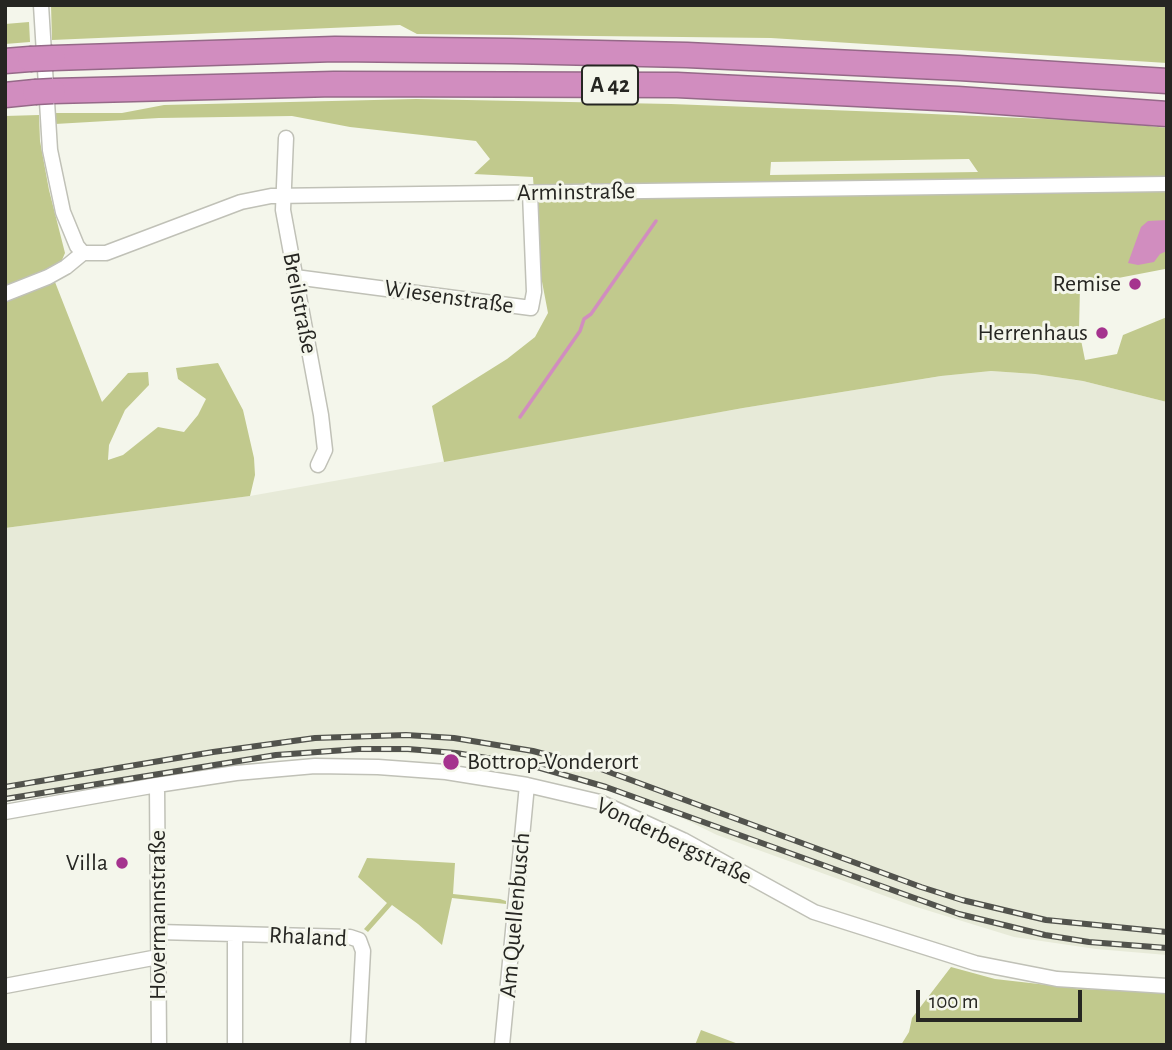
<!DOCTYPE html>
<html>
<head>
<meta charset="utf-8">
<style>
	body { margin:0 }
	#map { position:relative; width:1172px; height:1050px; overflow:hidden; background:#f4f6eb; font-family:"Alegreya Sans",sans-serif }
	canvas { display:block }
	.frame { position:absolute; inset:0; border:7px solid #262622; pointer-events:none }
	.scale { position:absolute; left:916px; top:990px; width:166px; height:32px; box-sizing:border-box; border:4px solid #262622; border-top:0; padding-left:9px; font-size:21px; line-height:24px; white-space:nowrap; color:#262622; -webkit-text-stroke:5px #f4f6eb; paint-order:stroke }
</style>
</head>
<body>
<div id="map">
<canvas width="1172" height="1050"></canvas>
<div class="frame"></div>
<div class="scale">100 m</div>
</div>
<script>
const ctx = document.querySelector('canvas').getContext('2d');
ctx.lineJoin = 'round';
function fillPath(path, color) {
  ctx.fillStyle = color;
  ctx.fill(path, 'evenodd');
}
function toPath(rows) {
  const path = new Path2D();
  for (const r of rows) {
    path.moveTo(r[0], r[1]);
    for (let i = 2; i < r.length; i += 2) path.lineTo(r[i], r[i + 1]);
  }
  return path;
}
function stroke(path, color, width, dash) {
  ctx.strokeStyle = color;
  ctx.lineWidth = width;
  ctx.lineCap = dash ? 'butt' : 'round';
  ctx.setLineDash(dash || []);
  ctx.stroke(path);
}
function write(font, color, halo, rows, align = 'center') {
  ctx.font = font + ' "Alegreya Sans",sans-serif';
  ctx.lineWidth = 6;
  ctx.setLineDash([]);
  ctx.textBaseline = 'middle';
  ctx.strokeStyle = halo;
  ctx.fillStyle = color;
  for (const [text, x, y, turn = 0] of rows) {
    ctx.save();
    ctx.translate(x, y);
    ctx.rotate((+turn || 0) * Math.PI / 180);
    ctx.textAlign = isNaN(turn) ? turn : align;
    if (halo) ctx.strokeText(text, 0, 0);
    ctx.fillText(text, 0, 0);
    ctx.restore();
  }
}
fillPath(toPath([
	[991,371,1035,374,1083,381,1167,402,1167,955,1096,949,1014,937,910,905,717,835,664,809,538,767,459,754,335,752,283,757,5,801,5,528,250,496,743,408,941,376]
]), '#e7ead8');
fillPath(toPath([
	[51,5,1167,5,1167,63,771,38,417,34,400,25,52,40],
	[29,22,30,42,5,44,5,24],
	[416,99,671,104,909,113,1113,122,1167,128,1167,262,1165,269,1113,279,1086,289,1080,287,1079,330,1085,360,1117,354,1123,335,1167,317,1167,402,1083,381,1035,374,991,371,941,376,743,408,444,462,432,406,507,359,535,337,548,313,539,266,533,177,474,174,490,159,476,141,350,127,292,116,159,118,55,124,55,113,122,113,164,105],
	[969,159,978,172,770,175,771,162],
	[39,115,40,141,49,190,65,253,62,260,52,268,5,288,5,116],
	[55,282,102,402,128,373,148,372,149,385,125,410,109,445,108,460,123,455,158,427,184,432,198,415,206,399,178,379,176,368,218,363,243,410,254,458,255,475,250,496,5,528,5,299],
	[367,858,455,863,453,894,500,899,506,901,506,904,452,898,442,945,418,924,392,905,368,932,364,929,387,903,358,877],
	[951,967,995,979,1083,989,1167,992,1167,1045,901,1045,909,1032,912,1018],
	[701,1030,741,1045,695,1045]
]), '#c1c98d');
fillPath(toPath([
	[1167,220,1167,251,1160,254,1154,262,1138,265,1128,263,1141,227,1148,221]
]), '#d18dbf');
stroke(toPath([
	[520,417,580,331,584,319,591,314,656,221]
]), '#d18dbf', 3.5);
const street = toPath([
	[41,5,50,150,63,212,77,246,83,253],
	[286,138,283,210,321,415,325,450,318,465],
	[295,277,531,308,534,292,530,193],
	[5,294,48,277,66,267,83,253,106,253,241,202,271,196,1167,184],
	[157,785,159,1045],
	[5,812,157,785,236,773,315,766,378,767,446,772,527,785,600,802,683,840,814,912,975,963,1057,979,1167,986],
	[158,932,235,934,235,1045],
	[235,934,350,937,359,940,363,951,358,1045],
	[5,986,158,957],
	[502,1045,527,785]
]);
const highway = toPath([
	[53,58,335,49,511,51,687,55,959,68,1167,81],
	[5,61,30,59],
	[53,91,334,84,677,85,958,99,1167,114],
	[5,95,35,92]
]);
stroke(street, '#c0c1b7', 17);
stroke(highway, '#956988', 27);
stroke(street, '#fff', 14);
stroke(highway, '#d18dbf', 24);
const rail = toPath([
	[5,787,213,752,315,738,406,735,454,738,533,751,601,769,921,887,962,900,1046,920,1167,932],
	[5,799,276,755,359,749,408,749,456,753,530,765,606,787,959,914,1045,935,1089,942,1167,948]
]);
stroke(rail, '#52534d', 6);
stroke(rail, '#f4f6eb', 3.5, [10]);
const highwayBridge = toPath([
	[30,59,53,58],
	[35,92,53,91]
]);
stroke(highwayBridge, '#956988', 27, []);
stroke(highwayBridge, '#d18dbf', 24);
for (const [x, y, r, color] of [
	[1135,284,7,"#a5338e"],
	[1102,333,7,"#a5338e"],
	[451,762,9,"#a5338e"],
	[122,863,7,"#a5338e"]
]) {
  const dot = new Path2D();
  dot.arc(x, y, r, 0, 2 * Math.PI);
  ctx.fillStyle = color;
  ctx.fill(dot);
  stroke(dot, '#f4f6eb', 2.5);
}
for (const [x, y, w] of [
	[610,85,56]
]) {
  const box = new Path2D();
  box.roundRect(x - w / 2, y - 19.5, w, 39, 5);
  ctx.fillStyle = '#f4f6eb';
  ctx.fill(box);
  stroke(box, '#262622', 2);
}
write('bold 23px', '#262622', null, [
	["A 42",610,85]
]);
write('24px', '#262622', '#f4f6eb', [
	["Arminstraße",576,192,-1],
	["Wiesenstraße",449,297,8],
	["Breilstraße",300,303,79],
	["Vonderbergstraße",674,841,26],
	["Hovermannstraße",158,915,-90],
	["Am Quellenbusch",515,915,-85],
	["Rhaland",308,937,3]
]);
write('24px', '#262622', '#f4f6eb', [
	["Remise",1121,284],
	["Herrenhaus",1088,333],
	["Bottrop-Vonderort",467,762,"left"],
	["Villa",108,863]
], 'right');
</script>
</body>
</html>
